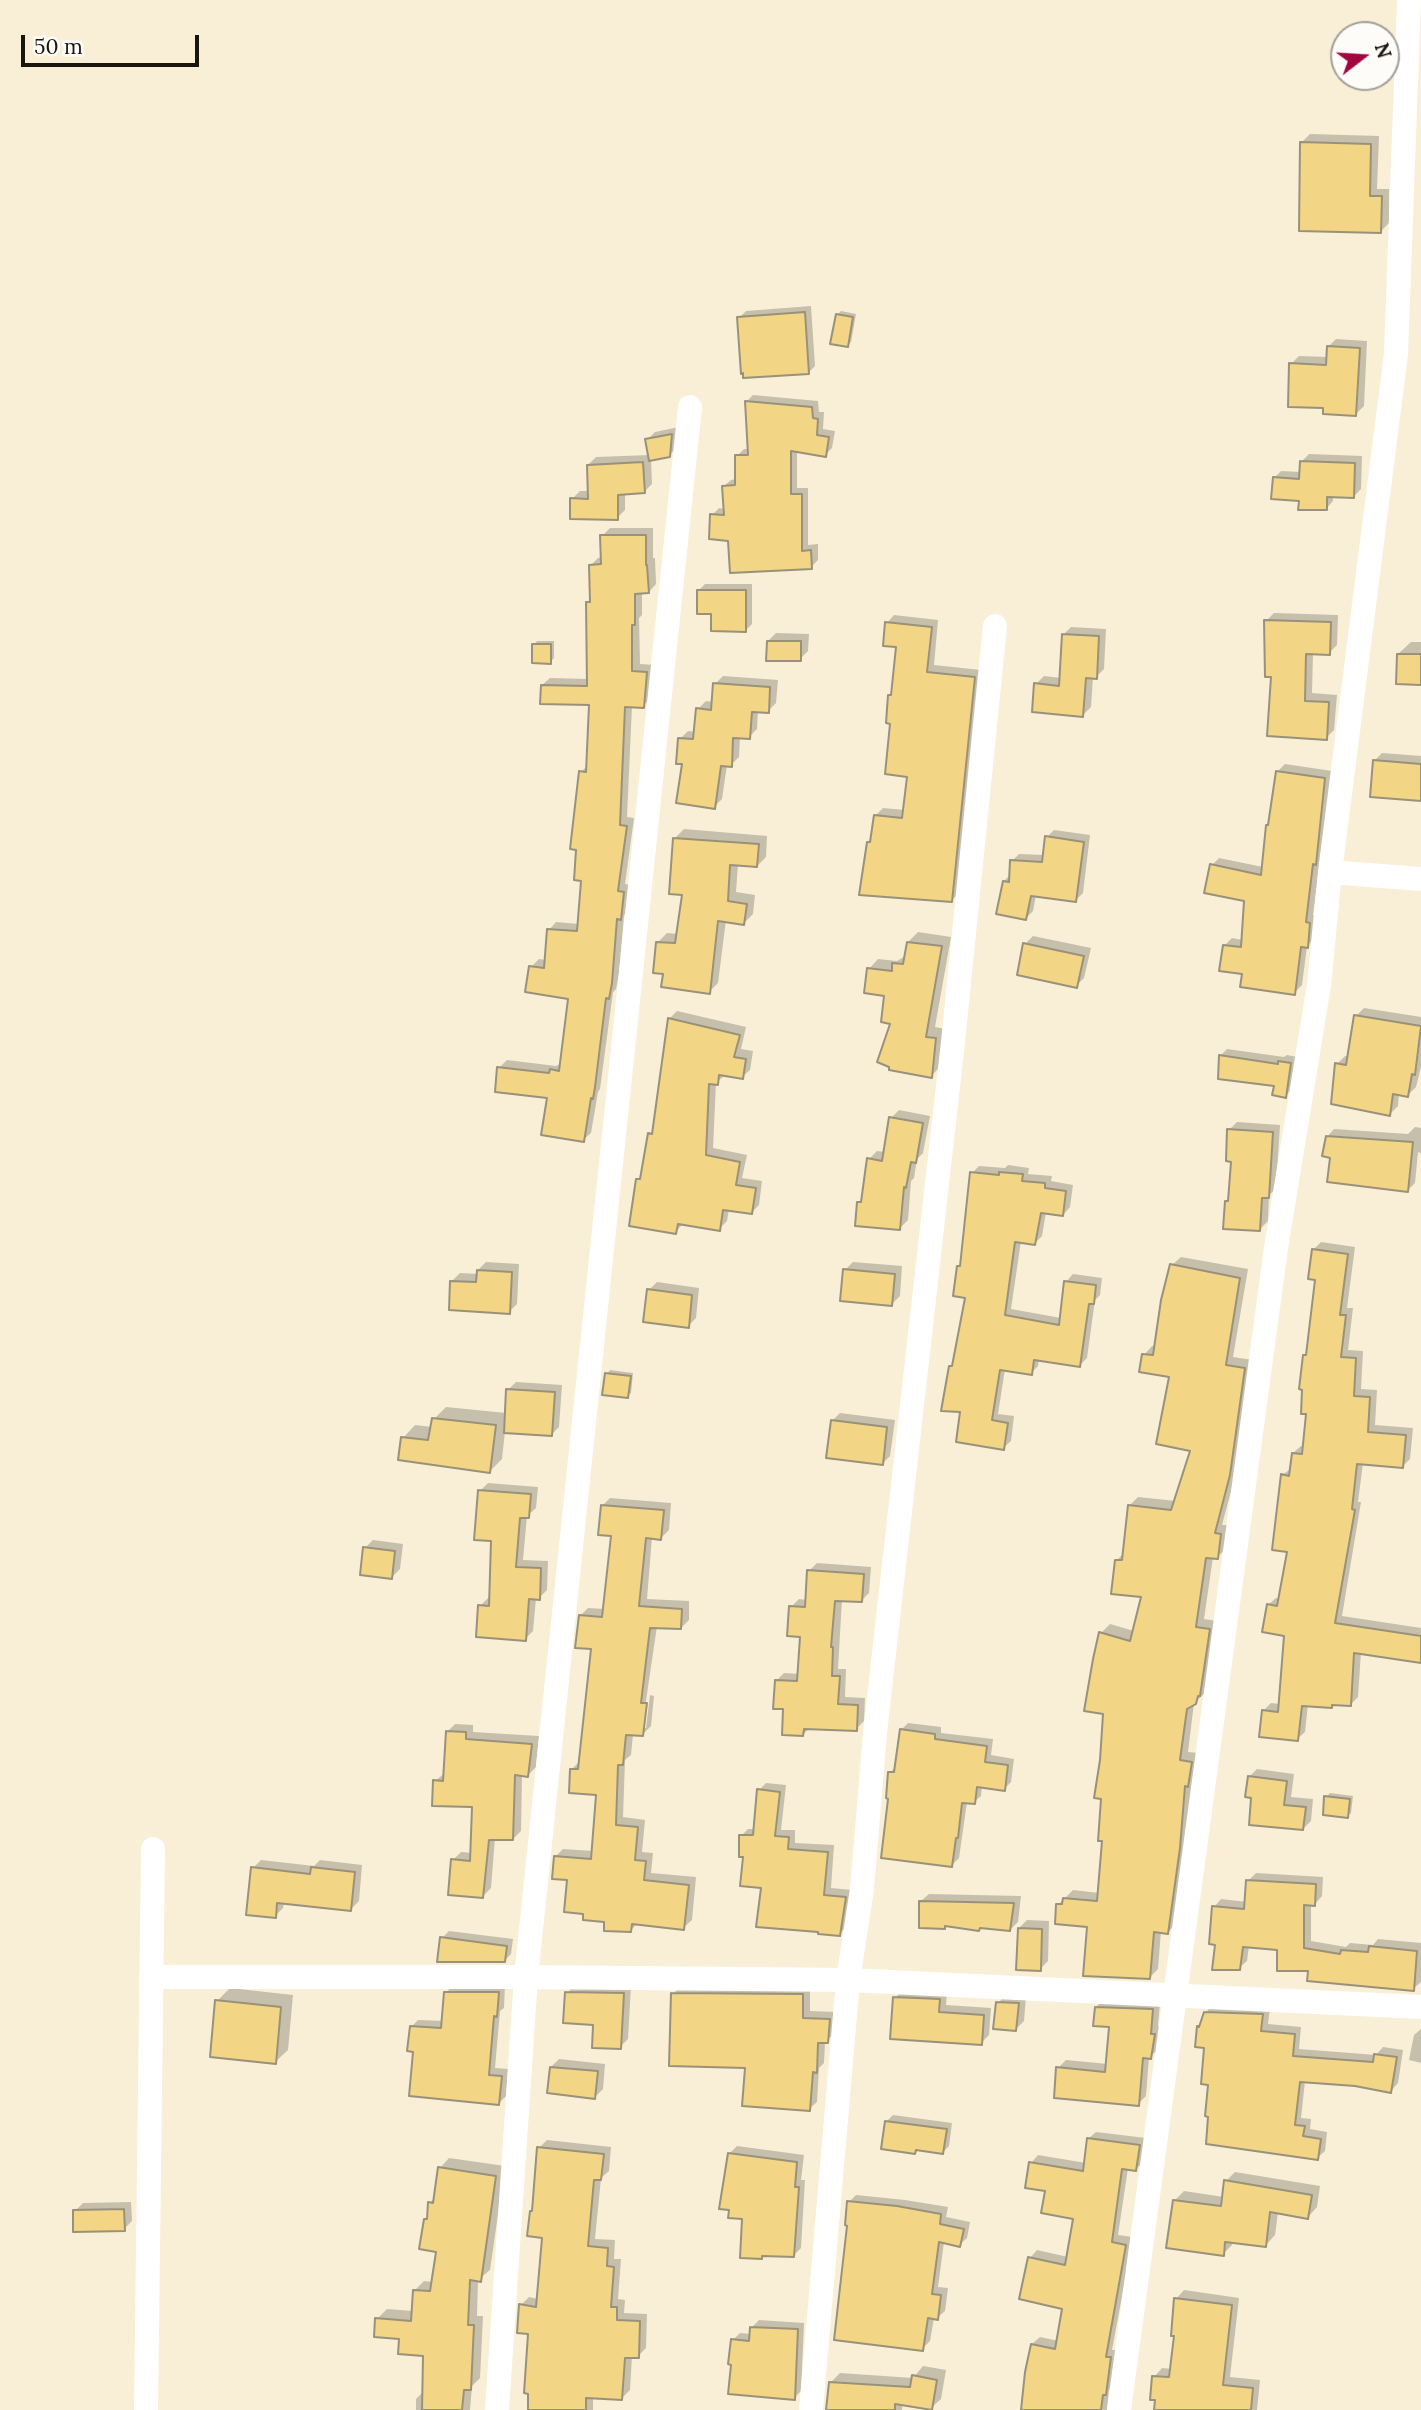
<!DOCTYPE html>
<html>
<head>
<meta charset="utf-8">
<style>
	body { margin:0 }
	#map { position:relative; width:1421px; height:2410px; overflow:hidden; background:#f8efd6; font-family:Lora,serif }
	canvas { display:block }
	.north { position:absolute; left:1330px; top:21px; width:70px; height:70px; box-sizing:border-box; background:#fefcf8; border:2px solid #a2a09a; border-radius:50%; rotate:73deg; font-size:19px; font-weight:700; line-height:28px; text-align:center; color:#19160d }
	.north::after { content:''; display:block; margin:auto; width:24px; height:32px; background:#a2053d; clip-path:polygon(50% 0,100% 100%,50% 72%,0 100%) }
	.scale { position:absolute; left:21px; top:35px; width:178px; height:32px; box-sizing:border-box; border:4px solid #19160d; border-top:0; padding-left:9px; font-size:21px; line-height:24px; white-space:nowrap; color:#19160d; -webkit-text-stroke:5px #fefcf8; paint-order:stroke }
</style>
</head>
<body>
<div id="map">
<canvas width="1421" height="2410"></canvas>
<div class="north">N</div>
<div class="scale">50 m</div>
</div>
<script>
const ctx = document.querySelector('canvas').getContext('2d');
ctx.lineJoin = 'round';
function fillPath(path, color) {
  ctx.fillStyle = color;
  ctx.fill(path, 'evenodd');
}
function toPath(rows) {
  const path = new Path2D();
  for (const r of rows) {
    path.moveTo(r[0], r[1]);
    for (let i = 2; i < r.length; i += 2) path.lineTo(r[i], r[i + 1]);
  }
  return path;
}
function stroke(path, color, width, dash) {
  ctx.strokeStyle = color;
  ctx.lineWidth = width;
  ctx.lineCap = dash ? 'butt' : 'round';
  ctx.setLineDash(dash || []);
  ctx.stroke(path);
}
fillPath(toPath([
	[1310,134,1379,136,1377,189,1389,189,1389,223,1381,231,1302,142],
	[811,306,815,366,809,372,739,318,746,311],
	[841,311,856,314,851,342,848,345,837,315],
	[1336,339,1367,341,1364,406,1356,414,1325,406,1291,364,1299,356,1328,357,1328,347],
	[753,395,818,401,819,412,824,412,823,429,835,431,832,448,825,455,797,451,797,488,808,488,808,545,818,544,818,560,811,567,729,539,712,515,719,508,725,509,724,486,731,480,737,479,737,456,744,449,750,449,746,402],
	[679,427,677,447,669,456,651,459,652,484,644,492,625,493,625,510,617,518,572,499,580,491,590,491,588,465,596,457,650,455,647,440,655,432],
	[1309,454,1362,456,1361,489,1354,496,1333,495,1333,501,1326,509,1300,499,1274,478,1281,471,1301,472,1301,462],
	[610,528,653,528,653,558,655,558,656,584,649,592,642,592,642,615,639,618,640,664,654,665,651,698,643,706,632,706,627,817,634,818,625,884,631,885,629,910,624,915,619,974,616,989,613,992,600,1089,598,1092,591,1133,583,1140,549,1097,499,1068,507,1060,556,1066,562,1063,570,998,531,967,539,959,546,960,549,930,556,922,579,924,583,879,581,772,588,765,591,704,542,685,550,678,589,679,588,603,592,599,591,565,598,558,603,557,602,536],
	[705,584,752,584,752,624,745,631,713,612,698,591],
	[1274,613,1338,615,1337,645,1329,653,1313,653,1312,693,1337,695,1334,730,1326,738,1273,675,1266,621],
	[894,615,938,620,934,665,981,670,959,893,952,900,869,843,872,839,876,815,883,808,905,810,909,776,892,722,890,696,893,692,898,645,887,623],
	[1071,627,1106,629,1104,669,1096,677,1093,677,1091,707,1083,715,1036,684,1044,676,1061,678,1063,635],
	[776,633,809,634,808,651,800,659,768,641],
	[537,641,554,641,554,658,550,662,534,645],
	[1411,642,1421,642,1421,683,1398,654],
	[723,676,778,680,776,703,768,711,758,710,757,729,749,737,740,737,739,757,731,765,727,765,722,799,714,807,684,762,680,739,688,731,696,732,698,709,706,701,713,702,715,684],
	[1382,753,1421,756,1421,799,1374,761],
	[1285,764,1332,771,1313,915,1317,916,1315,938,1307,946,1302,985,1294,993,1244,973,1224,946,1232,938,1243,940,1246,900,1212,865,1219,858,1263,867,1277,772],
	[684,829,767,836,766,857,757,866,738,864,736,892,755,895,753,914,744,923,726,920,718,983,709,992,665,972,658,942,667,933,678,934,684,893,675,838],
	[1054,830,1090,835,1083,893,1075,901,1036,895,1033,911,1026,918,1004,881,1011,874,1012,861,1019,854,1045,855,1047,837],
	[918,932,951,937,935,1027,945,1029,941,1066,931,1076,892,1022,886,995,869,969,878,959,897,961,907,955,908,942],
	[1033,936,1091,948,1084,978,1076,986,1025,944],
	[1364,1008,1421,1017,1421,1067,1416,1087,1408,1095,1399,1093,1398,1106,1390,1114,1337,1064,1345,1056,1349,1057,1356,1016],
	[677,1011,746,1027,741,1049,753,1051,750,1070,742,1077,725,1075,716,1083,713,1148,747,1155,742,1178,762,1181,759,1205,752,1212,729,1209,727,1221,719,1229,683,1224,675,1232,638,1179,642,1175,649,1134,655,1129,669,1019],
	[1227,1049,1284,1057,1287,1055,1297,1057,1292,1089,1285,1096,1276,1085,1220,1056],
	[899,1110,930,1116,923,1153,917,1159,914,1178,911,1181,908,1220,900,1228,859,1203,863,1198,869,1159,877,1151,885,1152,891,1118],
	[1237,1122,1280,1125,1276,1189,1269,1195,1268,1221,1260,1229,1226,1202,1230,1198,1233,1160,1229,1130],
	[1415,1127,1421,1128,1421,1153,1418,1152,1415,1183,1408,1190,1332,1156,1327,1137,1334,1129,1408,1134],
	[1008,1165,1029,1168,1028,1174,1052,1176,1051,1181,1073,1185,1070,1207,1063,1215,1046,1212,1042,1236,1035,1243,1021,1241,1011,1309,1061,1318,1066,1282,1073,1274,1102,1278,1100,1295,1095,1300,1087,1358,1080,1365,1039,1359,1038,1366,1031,1373,1005,1369,998,1414,1014,1416,1011,1441,1003,1448,962,1411,951,1367,955,1363,967,1296,959,1267,962,1263,972,1173,979,1166,1005,1168],
	[1321,1242,1355,1247,1347,1308,1353,1308,1348,1350,1363,1351,1361,1389,1377,1390,1375,1425,1413,1428,1410,1459,1403,1466,1363,1463,1358,1502,1361,1502,1342,1616,1421,1628,1421,1662,1361,1652,1358,1697,1351,1704,1334,1703,1331,1706,1308,1704,1305,1732,1297,1739,1263,1711,1271,1703,1280,1704,1285,1635,1268,1605,1276,1598,1281,1599,1289,1551,1282,1475,1292,1468,1293,1453,1301,1446,1304,1446,1308,1413,1304,1356,1308,1352,1317,1278,1313,1250],
	[1181,1257,1248,1269,1233,1357,1253,1360,1238,1465,1222,1525,1229,1525,1226,1549,1217,1557,1213,1557,1204,1619,1217,1621,1204,1694,1194,1703,1188,1752,1199,1753,1176,1924,1168,1932,1161,1931,1158,1969,1149,1978,1088,1926,1058,1905,1073,1890,1099,1893,1104,1839,1102,1760,1105,1713,1101,1633,1110,1624,1134,1631,1143,1595,1117,1560,1125,1552,1129,1506,1138,1497,1176,1501,1192,1449,1171,1375,1144,1355,1152,1346,1156,1346,1172,1265],
	[486,1262,519,1264,517,1304,509,1312,452,1281,460,1273,478,1274,478,1270],
	[853,1262,902,1266,900,1296,892,1304,845,1270],
	[657,1282,699,1288,696,1318,688,1326,649,1290],
	[610,1370,633,1373,631,1393,627,1396,607,1374],
	[516,1382,562,1385,559,1427,551,1435,505,1431,502,1459,490,1471,403,1438,415,1425,432,1427,434,1419,446,1407,506,1413,508,1390],
	[840,1413,895,1420,890,1456,882,1464,832,1421],
	[488,1483,538,1487,536,1508,527,1516,523,1560,548,1561,547,1590,539,1598,536,1598,533,1631,525,1639,480,1606,488,1598,491,1598,493,1539,480,1491],
	[610,1498,671,1503,669,1530,661,1538,652,1537,647,1599,689,1601,689,1620,681,1628,657,1626,642,1728,646,1728,650,1695,654,1696,651,1726,643,1734,633,1734,631,1755,625,1760,623,1817,645,1820,642,1852,653,1853,651,1873,696,1877,692,1920,683,1928,638,1923,630,1931,585,1912,569,1878,555,1857,563,1849,593,1851,598,1793,572,1769,580,1761,593,1647,580,1616,588,1608,605,1609,613,1534,602,1506],
	[373,1540,403,1544,400,1569,392,1577,365,1548],
	[817,1563,871,1567,869,1593,861,1601,842,1599,838,1669,846,1669,845,1697,865,1698,864,1721,856,1729,810,1727,803,1735,785,1708,776,1681,784,1673,800,1674,802,1635,791,1607,799,1599,807,1600,809,1571],
	[908,1723,941,1727,941,1733,993,1739,991,1755,1014,1759,1011,1782,1004,1789,982,1786,981,1796,974,1802,967,1802,959,1858,952,1865,890,1797,890,1773,897,1765,901,1730],
	[455,1724,473,1725,473,1732,539,1736,536,1767,528,1775,522,1774,521,1831,513,1839,495,1838,491,1888,483,1896,453,1860,461,1852,472,1853,474,1806,435,1781,445,1773,447,1732],
	[1257,1769,1294,1774,1291,1797,1313,1799,1311,1821,1303,1829,1253,1796,1249,1777],
	[766,1783,786,1785,781,1830,795,1830,795,1843,834,1845,831,1888,852,1890,846,1927,839,1935,763,1886,744,1855,741,1836,748,1829,755,1829,759,1790],
	[1330,1793,1353,1796,1351,1813,1347,1816,1326,1797],
	[261,1860,314,1866,320,1860,362,1865,359,1901,351,1909,284,1902,283,1908,275,1916,253,1868],
	[1256,1873,1323,1877,1322,1896,1315,1904,1311,1903,1311,1941,1346,1947,1350,1943,1373,1945,1378,1939,1421,1943,1421,1982,1413,1989,1310,1969,1279,1948,1249,1946,1247,1961,1239,1968,1217,1943,1214,1907,1221,1899,1247,1902,1248,1881],
	[929,1894,1021,1896,1018,1922,1010,1930,921,1901],
	[1027,1920,1049,1921,1048,1961,1040,1969,1019,1928],
	[449,1931,513,1939,511,1954,505,1960,442,1938],
	[453,1985,505,1985,504,2008,500,2011,495,2068,508,2069,506,2096,499,2103,415,2050,411,2027,418,2020,444,2021,446,1993],
	[575,1985,631,1986,628,2039,620,2047,567,1993],
	[680,1987,810,1988,810,2011,836,2012,834,2034,825,2042,824,2063,819,2068,817,2102,809,2109,673,1994],
	[230,1988,293,1995,288,2050,275,2062,217,2001],
	[903,1990,947,1992,946,2005,991,2008,989,2035,981,2043,895,1998],
	[1006,1995,1026,1996,1024,2021,1016,2029,998,2003],
	[1104,1999,1160,2002,1158,2026,1162,2027,1159,2049,1149,2057,1146,2096,1138,2104,1058,2068,1066,2060,1108,2064,1111,2026,1096,2007],
	[1213,2005,1270,2008,1268,2024,1301,2027,1299,2049,1376,2055,1383,2047,1403,2050,1398,2083,1391,2091,1355,2085,1305,2081,1301,2118,1311,2119,1310,2129,1327,2132,1325,2151,1317,2158,1210,2083,1206,2046,1199,2027,1205,2013],
	[1421,2029,1421,2063,1409,2060,1414,2035],
	[559,2059,605,2064,603,2089,595,2097,551,2067],
	[893,2115,952,2123,949,2146,942,2153,918,2149,915,2152,886,2122],
	[1096,2132,1146,2138,1143,2162,1136,2169,1128,2168,1118,2235,1133,2237,1112,2350,1118,2350,1113,2386,1109,2390,1107,2410,1023,2410,1032,2344,1040,2337,1059,2341,1064,2308,1030,2258,1037,2250,1068,2257,1075,2217,1047,2189,1031,2163,1038,2155,1086,2163,1088,2139],
	[547,2140,611,2147,609,2171,601,2178,595,2239,615,2240,614,2259,621,2259,618,2299,625,2300,624,2313,647,2314,646,2348,638,2356,632,2356,630,2390,622,2398,593,2396,593,2410,530,2410,530,2333,521,2305,529,2297,538,2299,544,2236,531,2212,534,2209,539,2148],
	[737,2146,804,2155,801,2180,805,2180,801,2248,793,2256,765,2254,761,2258,744,2218,729,2154],
	[449,2158,505,2166,490,2270,478,2280,477,2316,483,2316,480,2378,472,2386,470,2410,416,2410,416,2399,424,2391,425,2354,377,2319,387,2309,413,2311,414,2291,424,2281,433,2282,438,2251,425,2220,429,2217,429,2203,436,2197,440,2168],
	[1235,2172,1320,2186,1317,2207,1308,2217,1278,2212,1275,2235,1266,2245,1233,2241,1232,2245,1223,2254,1174,2201,1184,2191,1224,2197,1226,2181],
	[856,2195,905,2200,948,2207,946,2217,970,2222,967,2238,959,2245,944,2242,938,2287,948,2288,945,2311,937,2318,934,2318,930,2341,922,2349,849,2202],
	[131,2202,132,2221,124,2229,75,2211,83,2203],
	[1184,2290,1239,2298,1230,2377,1260,2380,1257,2410,1156,2410,1154,2377,1162,2368,1172,2369,1176,2299],
	[759,2320,804,2323,801,2391,794,2398,733,2340,740,2333,751,2334,752,2327],
	[923,2366,946,2370,941,2399,931,2408,903,2403,902,2410,829,2410,830,2383,840,2373,913,2378]
]), '#0003');
const building = toPath([
	[1300,142,1371,144,1370,196,1382,196,1381,233,1299,231,1300,142],
	[805,312,809,374,743,378,743,373,741,374,737,317,805,312],
	[836,314,853,317,848,347,830,344,836,314],
	[1327,346,1360,348,1356,416,1323,414,1323,408,1288,407,1289,363,1326,365,1327,346],
	[745,401,812,407,813,418,818,419,817,435,829,437,826,457,791,451,791,494,802,494,802,551,811,550,812,569,730,573,728,541,709,539,710,514,724,515,722,486,735,485,735,455,748,455,745,401],
	[672,434,670,457,649,461,645,439,672,434],
	[1300,461,1355,463,1354,498,1327,497,1327,510,1298,510,1299,501,1271,499,1273,477,1299,479,1300,461],
	[643,462,645,493,618,495,618,520,570,519,570,498,588,499,587,465,643,462],
	[600,535,646,535,646,565,647,565,649,593,635,594,635,625,632,625,632,671,647,672,644,708,625,707,620,825,627,826,618,891,624,892,621,920,617,919,612,983,609,999,606,998,595,1087,593,1099,591,1098,584,1142,541,1135,547,1098,495,1092,497,1067,549,1073,550,1069,559,1071,568,999,525,992,529,966,544,968,547,929,577,931,581,881,574,880,576,850,570,849,579,771,586,772,589,705,540,704,541,685,587,686,586,602,590,602,589,565,601,564,600,535],
	[697,590,746,590,746,632,711,631,711,614,697,614,697,590],
	[1264,620,1331,622,1330,655,1306,654,1305,701,1329,702,1327,740,1267,736,1271,677,1265,677,1264,620],
	[885,622,932,627,927,672,975,677,952,902,859,895,867,842,870,842,874,815,902,818,907,777,885,774,890,724,886,723,888,695,891,695,896,647,883,646,885,622],
	[1062,634,1099,636,1097,679,1086,678,1083,717,1032,712,1034,683,1059,686,1062,634],
	[767,641,801,641,801,661,766,661,767,641],
	[532,644,551,644,551,664,532,663,532,644],
	[1397,654,1421,654,1421,685,1396,684,1397,654],
	[713,683,770,687,769,713,752,712,750,739,733,738,732,767,721,766,715,809,676,803,682,764,676,764,678,738,693,739,696,708,711,710,713,683],
	[1373,760,1421,764,1421,801,1370,797,1373,760],
	[1276,771,1325,778,1316,865,1313,864,1306,922,1310,923,1308,948,1301,947,1295,995,1240,987,1242,974,1219,971,1223,945,1241,947,1244,901,1204,893,1210,864,1261,875,1266,825,1268,825,1276,771],
	[1045,836,1084,842,1076,902,1031,896,1026,920,996,914,1003,881,1009,882,1010,860,1042,862,1045,836],
	[673,838,759,844,757,867,730,865,728,901,747,904,744,925,718,921,710,994,661,987,663,974,653,973,656,942,675,943,682,895,669,894,673,838],
	[907,942,942,946,926,1037,936,1038,932,1078,889,1070,889,1067,877,1062,890,1024,881,1022,884,996,864,993,867,968,892,971,892,963,903,964,907,942],
	[1023,943,1084,956,1077,988,1017,975,1023,943],
	[1354,1015,1421,1026,1415,1075,1412,1074,1408,1097,1393,1094,1390,1116,1331,1104,1335,1063,1346,1065,1354,1015],
	[668,1018,740,1035,734,1057,746,1059,743,1079,719,1075,718,1085,709,1084,706,1155,740,1162,736,1185,756,1188,752,1214,723,1210,720,1231,678,1224,676,1234,629,1226,636,1179,640,1179,648,1133,652,1134,668,1018],
	[1219,1055,1278,1064,1278,1061,1291,1063,1286,1098,1272,1095,1274,1086,1218,1079,1219,1055],
	[889,1117,923,1123,916,1163,911,1162,906,1188,904,1187,900,1230,855,1226,857,1202,861,1202,867,1158,882,1161,889,1117],
	[1227,1129,1273,1132,1269,1198,1262,1198,1260,1231,1223,1229,1225,1201,1228,1201,1231,1162,1226,1161,1227,1129],
	[1326,1136,1413,1142,1408,1192,1327,1182,1330,1158,1322,1156,1326,1136],
	[970,1172,999,1175,999,1172,1023,1174,1022,1181,1045,1183,1045,1188,1066,1191,1063,1216,1041,1213,1035,1245,1015,1242,1005,1315,1059,1325,1064,1281,1096,1285,1094,1304,1089,1304,1080,1367,1034,1360,1032,1375,1000,1370,992,1420,1008,1423,1004,1450,956,1442,960,1412,941,1411,949,1366,952,1366,965,1298,953,1296,957,1266,960,1266,970,1172],
	[1312,1249,1348,1254,1340,1315,1346,1315,1341,1357,1356,1358,1354,1396,1370,1397,1368,1432,1406,1435,1403,1468,1357,1464,1352,1509,1355,1510,1335,1623,1421,1636,1421,1663,1354,1653,1351,1706,1332,1705,1332,1708,1302,1706,1298,1741,1259,1737,1262,1710,1278,1712,1284,1636,1262,1632,1267,1604,1277,1606,1287,1552,1272,1550,1281,1474,1289,1476,1292,1453,1302,1454,1306,1414,1301,1414,1302,1390,1299,1389,1303,1355,1306,1355,1315,1280,1308,1279,1312,1249],
	[1170,1264,1240,1278,1226,1365,1245,1368,1230,1475,1215,1533,1221,1534,1218,1559,1206,1558,1196,1627,1210,1629,1200,1696,1198,1696,1196,1704,1187,1709,1180,1760,1192,1762,1188,1787,1185,1786,1180,1848,1168,1934,1154,1932,1150,1979,1083,1976,1087,1927,1055,1924,1056,1904,1062,1904,1063,1898,1097,1901,1102,1841,1098,1841,1101,1799,1094,1798,1100,1760,1103,1714,1084,1711,1093,1659,1099,1632,1130,1641,1141,1597,1111,1594,1115,1560,1122,1560,1128,1505,1171,1510,1190,1451,1156,1444,1169,1377,1139,1372,1142,1354,1153,1355,1161,1300,1170,1264],
	[843,1269,895,1274,892,1306,840,1301,843,1269],
	[477,1270,512,1272,510,1314,449,1310,450,1281,476,1282,477,1270],
	[647,1289,692,1295,689,1328,643,1322,647,1289],
	[605,1373,631,1376,628,1398,602,1395,605,1373],
	[506,1389,555,1392,552,1436,504,1433,506,1389],
	[432,1418,496,1425,490,1473,398,1460,401,1437,428,1440,432,1418],
	[831,1420,887,1427,883,1465,826,1458,831,1420],
	[478,1490,531,1494,529,1518,520,1518,516,1567,541,1568,540,1600,529,1599,526,1641,476,1637,478,1605,489,1606,491,1541,474,1540,478,1490],
	[601,1505,664,1510,661,1540,646,1538,639,1606,682,1609,681,1629,650,1628,641,1703,647,1703,643,1736,626,1735,623,1765,618,1765,616,1825,638,1827,635,1860,646,1861,644,1880,689,1885,684,1930,632,1924,631,1932,604,1931,604,1922,583,1920,583,1914,564,1912,567,1880,552,1879,554,1856,591,1859,596,1795,569,1793,570,1769,578,1769,591,1649,575,1648,579,1615,602,1617,611,1536,598,1535,601,1505],
	[363,1547,395,1551,392,1579,360,1575,363,1547],
	[807,1570,864,1574,862,1602,835,1601,831,1647,833,1647,832,1676,840,1676,838,1704,858,1705,857,1731,804,1729,803,1736,782,1735,783,1709,773,1709,775,1680,797,1681,800,1637,787,1636,789,1606,805,1607,807,1570],
	[900,1729,935,1734,935,1739,987,1746,985,1762,1008,1765,1005,1791,977,1787,975,1804,962,1803,958,1838,956,1838,952,1867,881,1858,888,1799,886,1798,888,1772,894,1772,900,1729],
	[446,1731,466,1732,466,1739,532,1744,528,1777,515,1775,513,1840,489,1840,483,1898,448,1895,451,1859,470,1861,472,1807,432,1806,433,1780,443,1781,446,1731],
	[1248,1776,1287,1781,1284,1805,1306,1807,1303,1830,1249,1825,1251,1798,1245,1797,1248,1776],
	[757,1789,780,1792,775,1836,789,1837,788,1849,828,1852,824,1895,846,1897,840,1936,818,1934,818,1932,756,1927,761,1888,740,1886,743,1857,739,1857,739,1835,753,1835,757,1789],
	[1324,1796,1350,1799,1348,1818,1323,1815,1324,1796],
	[251,1867,310,1874,311,1867,355,1872,351,1911,277,1903,276,1918,246,1915,251,1867],
	[1246,1880,1316,1884,1315,1906,1304,1905,1304,1948,1340,1954,1341,1950,1368,1952,1369,1946,1417,1951,1414,1991,1307,1981,1308,1971,1277,1971,1277,1950,1243,1947,1240,1970,1212,1970,1215,1945,1209,1944,1212,1906,1244,1909,1246,1880],
	[919,1901,1014,1903,1010,1931,980,1928,979,1931,945,1926,945,1929,919,1928,919,1901],
	[1018,1928,1042,1929,1041,1971,1016,1970,1018,1928],
	[440,1937,507,1946,505,1962,437,1962,440,1937],
	[444,1992,499,1992,497,2017,494,2016,489,2075,502,2076,499,2105,409,2096,413,2052,407,2051,410,2026,441,2028,444,1992],
	[565,1992,624,1993,621,2049,592,2048,593,2025,563,2023,565,1992],
	[671,1993,803,1994,803,2018,830,2019,828,2043,818,2043,817,2073,813,2072,810,2111,742,2106,745,2068,669,2066,671,1993],
	[893,1997,940,1999,939,2012,984,2015,982,2045,890,2039,893,1997],
	[215,2000,281,2007,276,2064,210,2057,215,2000],
	[996,2002,1019,2003,1016,2031,993,2029,996,2002],
	[1095,2007,1153,2009,1151,2034,1155,2034,1151,2059,1143,2058,1139,2106,1054,2098,1056,2067,1105,2072,1109,2027,1093,2026,1095,2007],
	[1204,2012,1263,2014,1261,2031,1295,2034,1293,2056,1373,2062,1374,2054,1397,2057,1391,2093,1355,2086,1300,2082,1295,2125,1305,2126,1303,2136,1321,2139,1318,2160,1206,2144,1208,2117,1205,2116,1208,2085,1201,2084,1204,2048,1195,2047,1197,2026,1199,2027,1204,2012],
	[550,2067,598,2071,595,2099,547,2093,550,2067],
	[885,2121,947,2129,943,2154,916,2150,915,2154,881,2149,885,2121],
	[1087,2138,1140,2145,1136,2171,1122,2169,1112,2242,1126,2245,1106,2357,1111,2357,1106,2395,1103,2395,1101,2410,1021,2410,1025,2372,1031,2344,1055,2349,1062,2309,1019,2299,1028,2257,1065,2265,1073,2219,1041,2213,1045,2191,1025,2188,1029,2162,1083,2171,1087,2138],
	[537,2147,604,2154,601,2180,594,2180,588,2246,608,2248,607,2266,614,2267,611,2307,617,2307,617,2320,640,2321,639,2358,625,2358,622,2400,586,2398,586,2410,528,2410,528,2394,524,2393,528,2334,517,2333,519,2304,536,2307,542,2238,527,2236,530,2211,532,2211,537,2147],
	[728,2153,797,2162,795,2187,799,2187,794,2257,762,2256,762,2259,740,2258,742,2219,728,2218,729,2210,719,2209,728,2153],
	[438,2167,496,2176,481,2282,470,2280,468,2325,474,2325,471,2390,464,2390,462,2410,422,2410,423,2356,398,2354,399,2339,374,2337,375,2318,411,2321,413,2290,430,2291,436,2252,419,2249,424,2219,427,2219,428,2202,433,2203,438,2167],
	[1224,2180,1312,2195,1308,2219,1270,2212,1266,2247,1225,2242,1224,2256,1166,2248,1173,2200,1221,2206,1224,2180],
	[847,2201,897,2206,941,2214,940,2224,964,2229,960,2247,939,2242,932,2294,941,2295,938,2320,928,2318,923,2351,834,2340,847,2226,845,2225,847,2201],
	[124,2209,125,2231,73,2232,73,2210,124,2209],
	[1174,2298,1232,2305,1223,2385,1253,2388,1251,2410,1154,2410,1155,2400,1150,2400,1152,2376,1169,2377,1174,2336,1171,2336,1174,2298],
	[750,2327,798,2329,795,2400,728,2394,731,2365,728,2364,731,2339,749,2341,750,2327],
	[912,2375,937,2380,932,2410,895,2404,895,2410,826,2410,829,2382,910,2387,912,2375]
]);
fillPath(building, '#f2d585');
stroke(building, '#99917a', 2);
stroke(toPath([
	[1330,872,1421,879],
	[151,1977,526,1977,848,1980,1421,2007],
	[146,2410,153,1849],
	[497,2410,526,1977,690,407],
	[811,2410,848,1980,862,1889,875,1733,953,1042,995,626],
	[1119,2410,1276,1248,1319,985,1330,872,1396,354,1409,0]
]), '#fff', 24);
</script>
</body>
</html>
